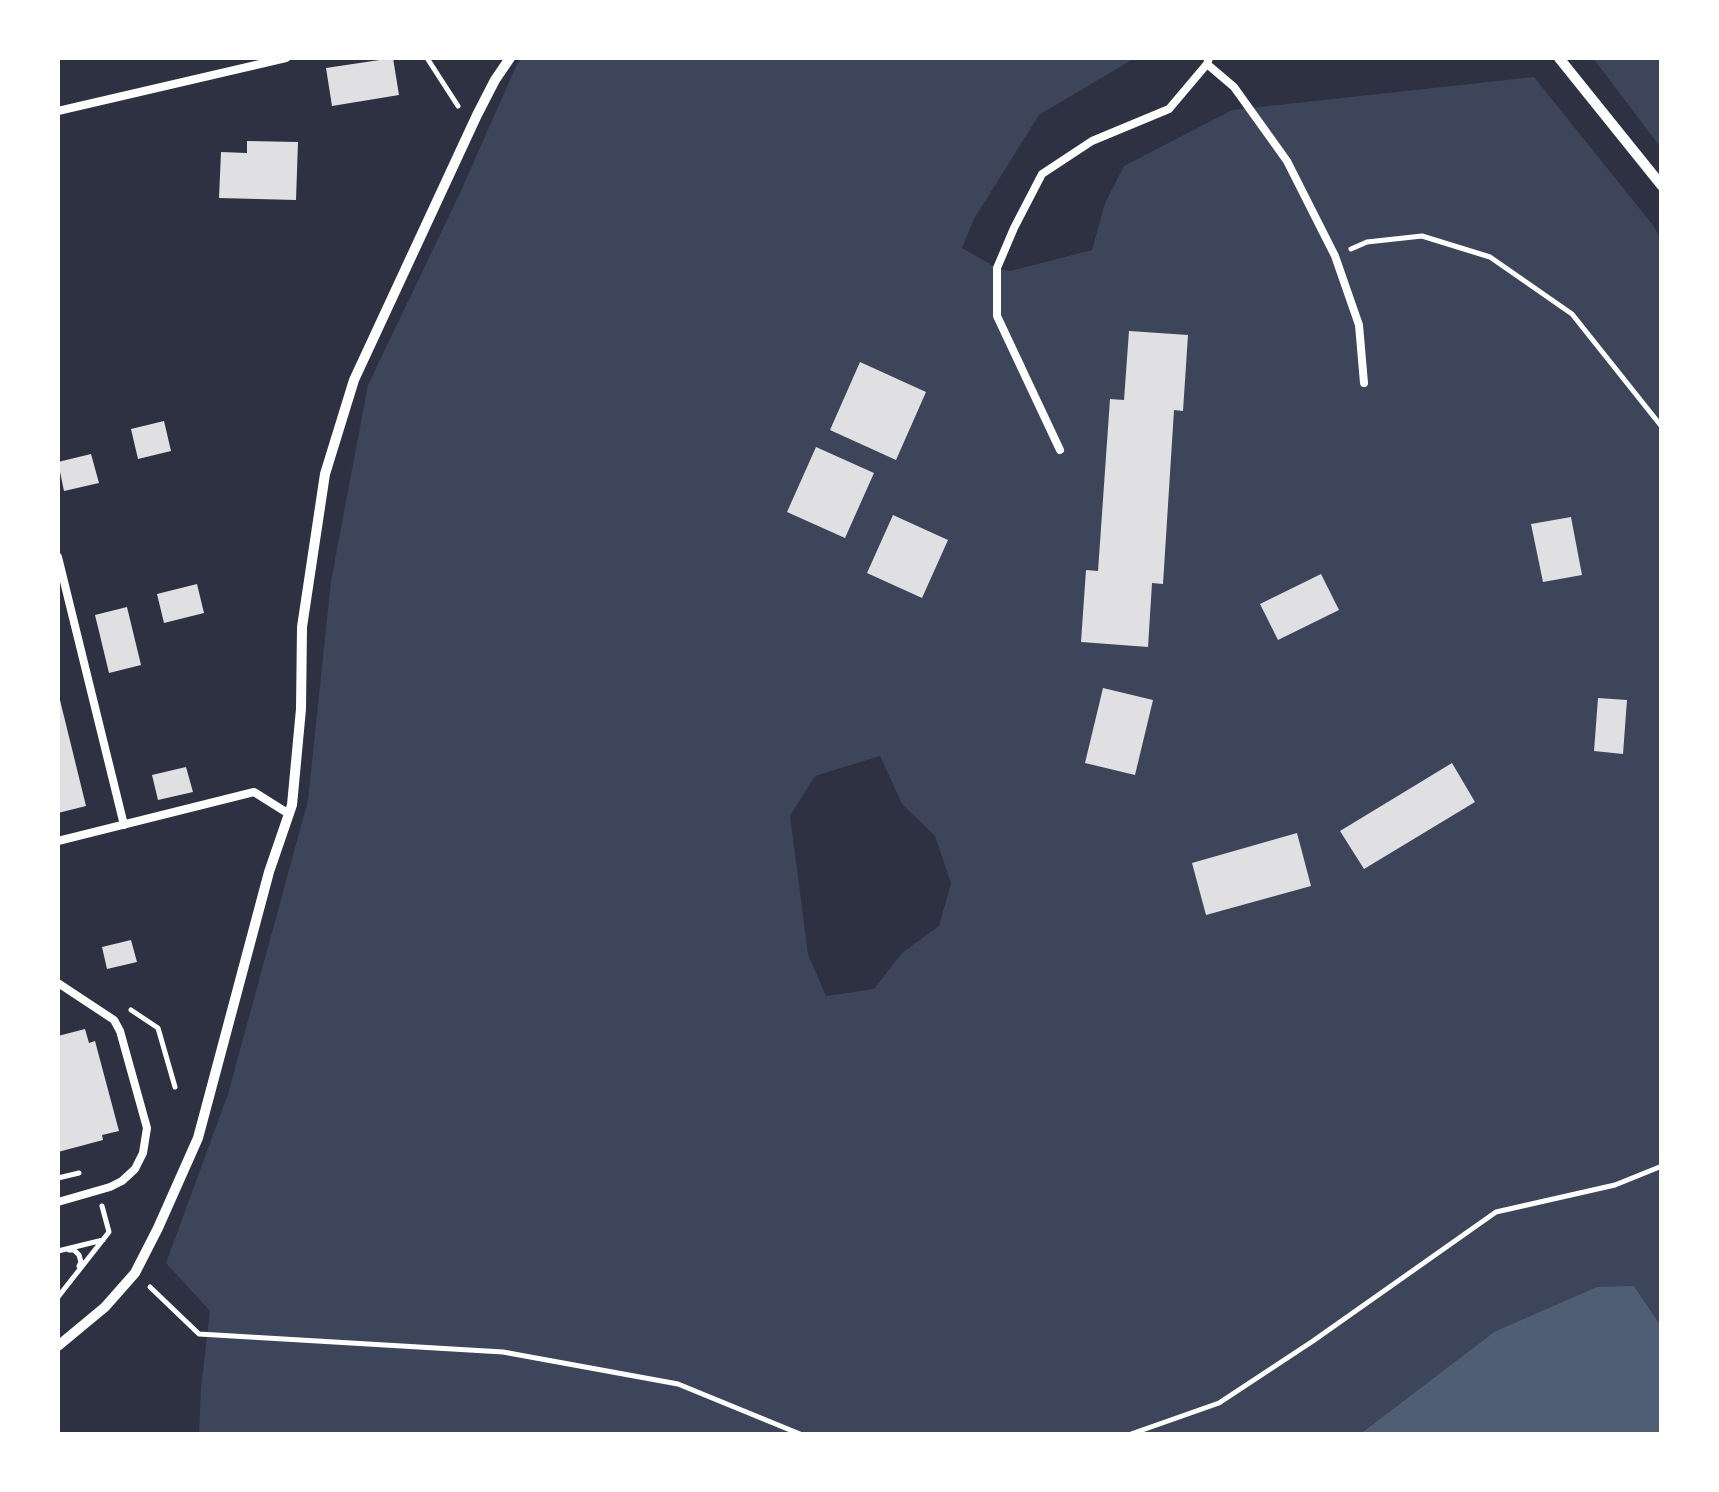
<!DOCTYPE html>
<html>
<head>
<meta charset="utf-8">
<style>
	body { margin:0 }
	#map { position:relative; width:1719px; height:1492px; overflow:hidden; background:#2d3142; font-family:Mulish,sans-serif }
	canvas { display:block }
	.frame { position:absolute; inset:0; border:60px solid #fff; pointer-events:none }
</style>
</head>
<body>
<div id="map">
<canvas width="1719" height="1492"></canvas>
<div class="frame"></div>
</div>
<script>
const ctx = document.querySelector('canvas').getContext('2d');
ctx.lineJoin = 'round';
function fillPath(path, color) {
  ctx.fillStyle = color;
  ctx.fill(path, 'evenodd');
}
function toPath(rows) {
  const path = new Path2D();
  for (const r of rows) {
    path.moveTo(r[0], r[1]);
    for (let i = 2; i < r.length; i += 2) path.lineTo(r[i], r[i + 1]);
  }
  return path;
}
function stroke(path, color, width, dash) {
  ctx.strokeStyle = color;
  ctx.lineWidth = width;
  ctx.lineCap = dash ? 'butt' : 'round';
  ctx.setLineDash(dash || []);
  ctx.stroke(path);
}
fillPath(toPath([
	[522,58,1135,58,1039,115,974,219,962,248,997,268,1010,271,1092,250,1105,203,1124,166,1232,110,1534,77,1652,224,1662,240,1661,1326,1634,1286,1494,1332,1360,1434,199,1434,201,1387,210,1311,166,1263,228,1094,308,800,331,581,368,385,460,193,517,64],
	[880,756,902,804,935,836,951,883,939,926,902,953,874,989,826,996,808,954,790,816,815,776],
	[1593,58,1658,58,1661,61,1661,148]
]), '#3c4559');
fillPath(toPath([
	[1634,1286,1661,1326,1661,1434,1360,1434,1494,1332,1597,1287]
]), '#4f5d75');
fillPath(toPath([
	[393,58,399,95,332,106,326,68],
	[247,141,298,142,296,200,219,198,221,152,247,153],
	[1129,331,1188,335,1183,411,1174,410,1163,584,1152,583,1148,647,1081,642,1086,570,1098,571,1110,399,1124,400],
	[860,362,926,392,896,460,830,430],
	[164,421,171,451,138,459,131,429],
	[816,447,874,473,845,538,787,512],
	[91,454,99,483,64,491,58,462],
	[893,515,948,540,922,598,867,573],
	[1571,517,1582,575,1543,582,1531,524],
	[1321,574,1339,610,1278,640,1260,604],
	[197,584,204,613,164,623,157,594],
	[127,607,141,665,109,673,95,615],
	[1103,688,1153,700,1135,775,1085,763],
	[59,696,86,806,58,813,58,697],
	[1598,698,1627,700,1623,754,1594,751],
	[1452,763,1475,802,1364,869,1340,831],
	[186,767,193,792,158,800,152,775],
	[1297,833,1311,886,1206,915,1192,863],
	[131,940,137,962,107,969,102,947],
	[85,1029,89,1043,95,1041,119,1131,102,1135,103,1140,58,1152,58,1036]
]), '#e0e0e3');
stroke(toPath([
	[427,58,458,106],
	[1351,249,1367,242,1422,236,1490,257,1572,314,1662,427],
	[131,1010,158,1028,175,1087],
	[58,1178,79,1173],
	[69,1250,74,1250,79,1255,81,1262,79,1266],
	[58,1251,103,1240],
	[150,1287,199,1334,503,1352,678,1384,800,1434],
	[58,1297,109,1232,102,1206],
	[1131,1434,1219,1403,1313,1341,1496,1212,1615,1185,1662,1166]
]), '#fff', 5);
stroke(toPath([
	[1207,64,1234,87,1287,161,1335,256,1359,325,1364,383],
	[58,111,286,58],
	[1060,450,997,316,997,268,1014,228,1042,174,1092,141,1169,109,1207,64,1209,58],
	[58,557,124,825],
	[58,841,254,792,289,814],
	[58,983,114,1020,120,1031,147,1128,143,1153,135,1169,122,1181,110,1187,58,1202]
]), '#fff', 8);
stroke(toPath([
	[1559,58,1662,186],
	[58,1346,105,1307,135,1273,158,1228,198,1138,269,872,292,805,301,709,302,627,325,474,354,380,477,115,495,80,510,58]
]), '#fff', 10);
</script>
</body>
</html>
